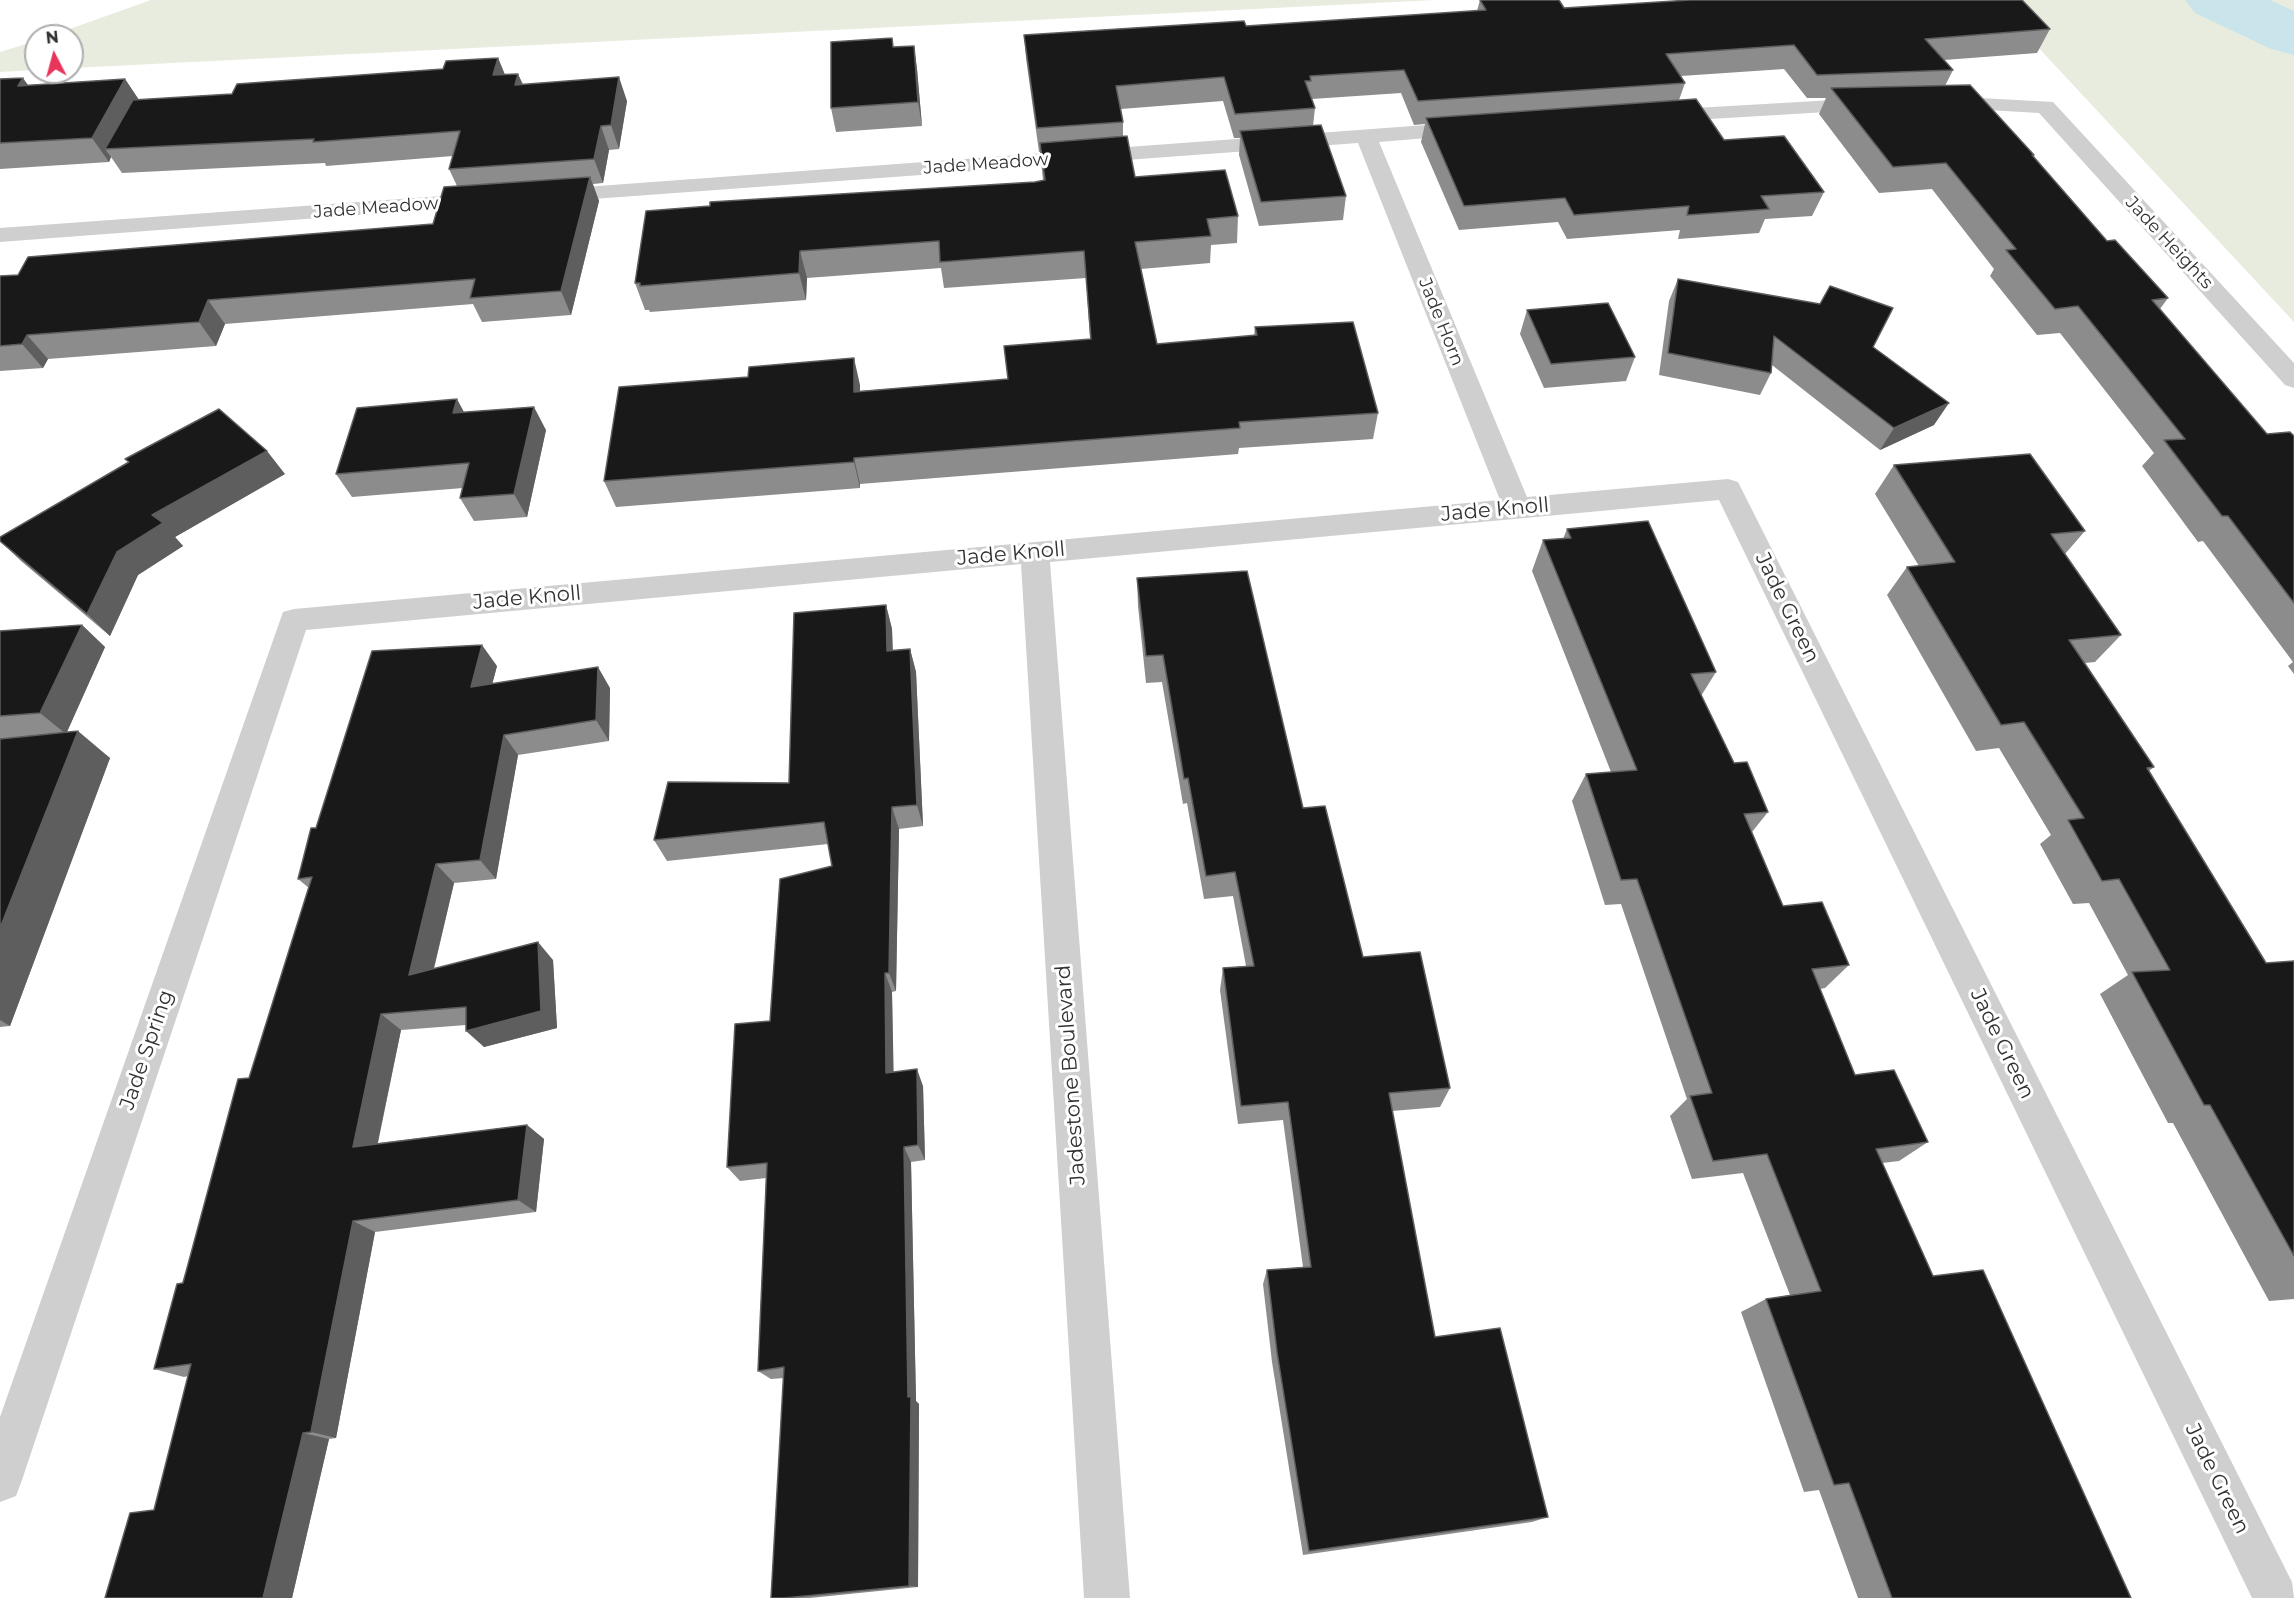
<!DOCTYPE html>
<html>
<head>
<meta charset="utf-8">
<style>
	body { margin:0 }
	#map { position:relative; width:2294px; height:1598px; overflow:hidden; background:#fff; font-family:Montserrat,sans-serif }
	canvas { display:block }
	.north { position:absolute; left:24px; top:24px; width:60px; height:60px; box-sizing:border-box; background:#fff; border:2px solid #adadad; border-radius:50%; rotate:354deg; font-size:16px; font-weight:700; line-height:24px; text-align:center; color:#323232 }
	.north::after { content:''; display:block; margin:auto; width:21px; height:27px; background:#e8355b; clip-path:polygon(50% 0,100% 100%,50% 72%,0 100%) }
</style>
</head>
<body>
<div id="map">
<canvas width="2294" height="1598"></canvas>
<div class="north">N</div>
</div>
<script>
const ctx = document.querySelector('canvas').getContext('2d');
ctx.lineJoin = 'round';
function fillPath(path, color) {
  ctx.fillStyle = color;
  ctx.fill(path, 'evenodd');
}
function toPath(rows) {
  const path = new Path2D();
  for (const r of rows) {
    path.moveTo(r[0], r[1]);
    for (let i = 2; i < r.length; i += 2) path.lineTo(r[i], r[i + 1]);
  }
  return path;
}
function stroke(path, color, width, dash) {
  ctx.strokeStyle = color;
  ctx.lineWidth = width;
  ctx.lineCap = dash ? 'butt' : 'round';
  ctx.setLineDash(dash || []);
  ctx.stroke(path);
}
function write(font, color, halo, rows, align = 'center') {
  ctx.font = font + ' Montserrat,sans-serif';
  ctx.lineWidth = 6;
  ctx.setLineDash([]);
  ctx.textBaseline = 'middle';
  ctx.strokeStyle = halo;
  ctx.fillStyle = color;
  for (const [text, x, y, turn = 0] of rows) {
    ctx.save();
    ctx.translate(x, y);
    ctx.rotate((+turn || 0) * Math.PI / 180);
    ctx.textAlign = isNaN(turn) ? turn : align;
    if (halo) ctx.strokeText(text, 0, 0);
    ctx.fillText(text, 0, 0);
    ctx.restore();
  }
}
fillPath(toPath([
	[151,0,1434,0,72,68,72,36,50,36],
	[1994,0,2294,0,2294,42,2288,44,2294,51,2294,322],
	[36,41,36,70,0,72,0,52]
]), '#e7ecde');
fillPath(toPath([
	[2294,26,2294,36,2287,35,2287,31,2294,26]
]), '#cae4ec');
fillPath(toPath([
	[2185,0,2270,0,2294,11,2294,55,2271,49,2195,13,2185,0]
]), '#cae4ec');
fillPath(toPath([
	[1944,96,2053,102,2294,363,2294,388,2285,385,2039,113,1936,107,1933,102,1936,97,1944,96],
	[1869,98,1877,99,1880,104,1877,109,1660,122,1652,121,1649,116,1652,111,1660,110,1869,98],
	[1467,122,1475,124,1478,129,1475,134,1379,142,1527,497,1728,479,1738,482,2292,1582,2294,1598,2252,1598,1719,500,1050,562,1130,1598,1084,1598,1021,564,306,630,22,1480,16,1496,0,1502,0,1417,283,612,294,609,1500,500,1358,143,552,202,544,200,541,195,544,190,1467,122],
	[483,193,491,195,495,200,491,205,0,242,0,228,483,193]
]), '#cfcfcf');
fillPath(toPath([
	[1480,0,1559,0,1564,8,2050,29,2037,53,1944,60,1953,70,1945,86,2034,155,2033,157,2107,241,2168,298,2160,309,2267,434,2294,436,2294,674,2288,666,2293,662,2203,541,2198,542,2142,466,2154,453,2060,333,2037,335,1990,276,1994,269,1932,189,1879,193,1819,114,1826,98,1807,98,1784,69,1681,76,1685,83,1679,100,1724,140,1824,192,1812,216,1765,219,1759,233,1678,239,1680,230,1567,239,1558,222,1459,230,1421,142,1425,124,1414,125,1401,93,1312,99,1315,108,1313,126,1346,196,1343,220,1259,226,1239,155,1240,138,1234,138,1223,101,1121,109,1123,122,1123,137,1135,177,1238,216,1237,243,1211,245,1210,263,1141,269,1157,344,1254,336,1255,327,1378,413,1373,439,1239,448,1238,454,860,484,860,488,616,507,604,481,860,385,860,391,1008,379,1090,339,1086,278,944,288,941,268,807,278,806,300,650,312,649,310,645,310,635,283,1043,180,1040,152,1039,152,1026,58,1024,35,1246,26,1477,11],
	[914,46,917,69,922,126,836,132,831,108,894,47],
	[498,58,505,75,518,74,523,84,627,101,619,149,609,150,603,183,593,184,599,201,571,315,482,322,473,304,225,324,216,346,48,359,43,368,0,371,0,276,18,275,433,224,457,186,449,169,453,156,326,166,325,163,122,173,111,157,109,162,0,169,0,79,29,85,125,79,139,100,232,94,443,69],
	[1678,279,1873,347,1934,425,1880,450,1772,365,1771,373,1760,395,1659,375,1669,301],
	[1527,310,1635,357,1626,381,1544,388,1520,334],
	[464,412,546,430,527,517,474,521,460,498,463,488,352,497,336,474],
	[1894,465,2085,531,2065,554,2121,635,2095,662,2085,663,2154,767,2149,771,2266,963,2294,961,2294,1299,2269,1301,2173,1123,2168,1123,2100,994,2128,975,2089,903,2073,904,2040,844,2051,835,1999,748,1976,751,1887,595,1907,567,1919,566,1875,494],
	[285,474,175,537,183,546,138,575,110,636,21,561,0,541],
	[1567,529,1716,672,1701,696,1734,763,1768,812,1752,832,1783,906,1849,965,1825,988,1820,989,1855,1075,1928,1142,1899,1161,1882,1163,1933,1276,2131,1598,1858,1598,1819,1490,1804,1492,1741,1312,1766,1299,1790,1295,1743,1173,1692,1179,1670,1116,1687,1099,1621,904,1605,905,1572,801,1586,774,1611,772,1532,571,1543,540,1563,539],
	[1137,578,1303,808,1363,957,1450,1088,1440,1107,1392,1111,1435,1337,1548,1517,1532,1522,1303,1555,1272,1362,1263,1284,1267,1270,1303,1267,1283,1120,1238,1124,1220,990,1223,968,1246,966,1233,896,1204,899,1187,803,1183,804,1162,682,1146,683,1138,606],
	[886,605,892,629,893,650,910,649,916,672,923,826,899,829,896,991,892,992,893,1072,923,1086,925,1160,911,1162,916,1401,919,1404,918,1587,810,1598,771,1598,784,1378,771,1379,758,1371,766,1178,740,1181,727,1167,770,1021,832,866,828,844,667,861,654,840,789,783],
	[82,625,105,647,67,732,110,758,10,1026,0,1027,0,631],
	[497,666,492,684,610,688,609,741,518,755,496,879,454,883,434,969,553,960,557,1028,484,1047,466,1025,401,1030,378,1143,527,1125,544,1139,536,1212,375,1232,336,1438,329,1439,292,1598,105,1598,154,1510,188,1376,184,1377,154,1369,249,1078,309,888,298,879,316,828]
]), '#8c8c8c');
fillPath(toPath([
	[914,46,917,69,922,126,918,102],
	[498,58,508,82,493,75],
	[518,74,528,98,515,85],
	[619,77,627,101,619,149,611,125],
	[23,78,40,102,18,86],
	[125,79,141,103,105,149,111,157,109,162,92,138],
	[601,126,609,150,603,183,594,159],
	[590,177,599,201,571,315,561,291],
	[800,251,807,278,806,300,799,273],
	[208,300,225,324,216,346,199,322],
	[27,335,48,359,43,368,22,344],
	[854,358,860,385,860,418,854,392],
	[457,399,470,423,453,413],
	[1949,403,1934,425,1880,450,1894,428],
	[534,407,546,430,527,517,514,494],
	[267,451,285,474,175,537,183,546,138,575,110,636,87,614,117,552,152,515],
	[854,458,860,484,860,488,854,462],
	[886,605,892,629,893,674,887,651],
	[82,625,105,647,66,734,40,713],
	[482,645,497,666,486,708,471,687],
	[910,649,916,672,923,826,917,805],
	[598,667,610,688,609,741,596,720],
	[78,731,110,758,10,1026,0,1020,0,928],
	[504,735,518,755,496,879,480,860],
	[892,807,899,829,896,991,889,973],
	[436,864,454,883,428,992,409,975],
	[538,942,553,960,557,1028,484,1047,466,1031],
	[885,973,892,992,894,1090,886,1073],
	[381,1014,401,1030,374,1160,353,1147],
	[917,1069,923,1086,925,1160,918,1145],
	[527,1125,544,1139,536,1212,518,1200],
	[904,1147,911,1162,916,1401,919,1404,918,1587,909,1586,908,1397],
	[353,1221,375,1232,336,1438,311,1432],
	[303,1433,329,1439,292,1598,263,1598]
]), '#5e5e5e');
const building = toPath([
	[1480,0,1559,0,1564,8,1690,0,2022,0,2050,29,1925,39,1953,70,1817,75,1794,45,1666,54,1685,83,1418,101,1404,70,1310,76,1311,81,1305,81,1315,108,1235,114,1224,77,1116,86,1123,122,1037,128,1024,35,1244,21,1246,26,1486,10,1480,0],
	[892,38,893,47,914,46,918,102,831,108,831,42,892,38],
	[498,58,493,75,518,74,515,85,619,77,611,125,601,126,594,159,449,169,460,131,313,142,314,139,105,149,133,100,232,94,237,84,443,69,446,61,498,58],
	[23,78,18,86,125,79,92,138,0,143,0,79,23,78],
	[1970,85,2034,155,2032,155,2107,241,2115,240,2168,298,2152,300,2267,434,2290,432,2294,436,2294,603,2228,516,2222,516,2164,440,2185,439,2078,306,2055,309,2006,250,2016,249,1946,163,1893,167,1831,88,1970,85],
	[1696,99,1724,140,1784,136,1824,192,1761,196,1769,209,1687,215,1689,206,1574,215,1565,198,1464,206,1426,118,1696,99],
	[1321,125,1346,196,1261,202,1240,131,1321,125],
	[1127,136,1135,177,1225,170,1238,216,1207,219,1211,236,1135,242,1157,344,1257,335,1255,327,1353,322,1378,413,1239,422,1240,428,854,458,854,462,604,481,619,387,748,377,749,367,854,358,854,392,1008,379,1004,346,1091,339,1084,251,940,262,939,241,800,251,799,273,640,286,640,283,635,283,646,211,710,206,710,202,1035,182,1045,180,1040,143,1127,136],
	[590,177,561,291,470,298,475,279,208,300,199,322,27,335,22,344,0,346,0,276,18,275,28,257,433,224,444,187,590,177],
	[1678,279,1820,304,1830,286,1893,308,1873,347,1949,403,1894,428,1774,336,1771,373,1668,353,1678,279],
	[1608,303,1635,357,1551,364,1527,310,1608,303],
	[457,399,453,413,534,407,514,494,460,498,469,463,336,474,357,408,457,399],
	[219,409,267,451,152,515,163,523,117,552,87,614,0,541,0,537,129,462,125,459,219,409],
	[2030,454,2085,531,2051,534,2121,635,2069,640,2154,767,2147,768,2266,963,2294,961,2294,1256,2210,1105,2204,1105,2132,972,2170,970,2119,879,2102,881,2068,820,2084,818,2024,722,2001,725,1907,567,1955,562,1894,465,2030,454],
	[1648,521,1716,672,1691,674,1734,763,1747,762,1768,812,1744,814,1783,906,1822,902,1849,965,1812,969,1855,1075,1894,1070,1928,1142,1876,1149,1933,1276,1983,1270,2131,1598,1892,1598,1849,1483,1834,1485,1766,1299,1821,1291,1767,1154,1713,1161,1690,1096,1712,1093,1637,879,1621,880,1586,774,1637,770,1543,540,1571,538,1567,529,1648,521],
	[1247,571,1303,808,1325,806,1363,957,1420,952,1450,1088,1389,1093,1435,1337,1500,1328,1548,1517,1309,1551,1277,1352,1267,1270,1311,1267,1288,1102,1241,1106,1223,968,1254,966,1235,872,1206,876,1188,778,1184,779,1163,655,1146,656,1137,578,1247,571],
	[886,605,887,651,910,649,917,805,892,807,889,973,885,973,886,1073,917,1069,918,1145,904,1147,908,1397,911,1396,909,1586,784,1598,771,1598,784,1367,758,1371,767,1163,727,1167,735,1024,770,1021,780,879,832,866,824,822,654,840,668,782,789,783,794,613,886,605],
	[82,625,40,713,0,716,0,631,82,625],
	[482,645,471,687,598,667,596,720,504,735,480,860,436,864,409,975,538,942,541,1011,466,1031,466,1007,381,1014,353,1147,527,1125,518,1200,353,1221,311,1432,303,1433,263,1598,105,1598,130,1513,154,1510,191,1364,154,1369,177,1284,183,1283,238,1079,249,1078,312,877,298,879,311,828,316,828,372,651,482,645],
	[78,731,0,928,0,739,78,731]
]);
fillPath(building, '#191919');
stroke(building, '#5e5e5e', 1.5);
write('18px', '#323232', '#fff', [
	["Jade Meadow",986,164,-4],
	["Jade Meadow",376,208,-4],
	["Jade Heights",2169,243,47],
	["Jade Horn",1441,322,68]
]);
write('21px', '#323232', '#fff', [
	["Jade Knoll",1495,510,-5],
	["Jade Knoll",1011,554,-5],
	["Jade Knoll",527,598,-5],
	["Jade Green",1787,608,64],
	["Jade Green",2002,1044,64],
	["Jade Spring",147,1050,-71],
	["Jadestone Boulevard",1071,1075,-94],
	["Jade Green",2217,1479,64]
]);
</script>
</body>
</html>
